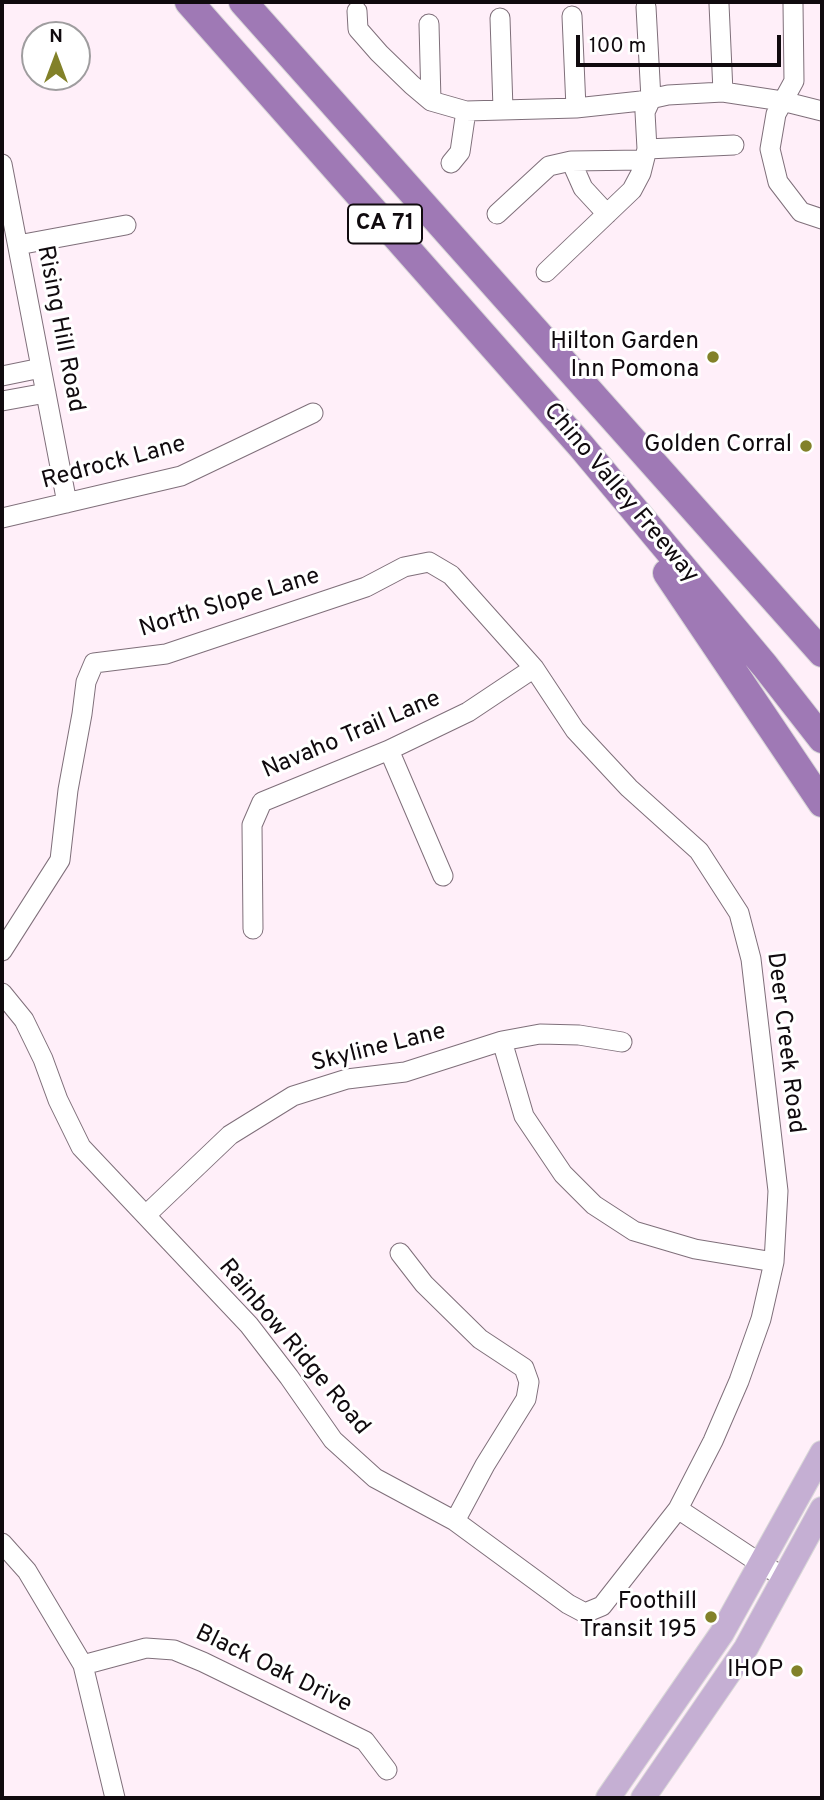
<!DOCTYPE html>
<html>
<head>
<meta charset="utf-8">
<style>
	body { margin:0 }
	#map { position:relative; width:824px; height:1800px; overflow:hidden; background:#ffeff9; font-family:Overpass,sans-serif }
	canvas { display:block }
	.frame { position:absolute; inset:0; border:4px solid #100a0e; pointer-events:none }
	.north { position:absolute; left:21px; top:21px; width:70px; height:70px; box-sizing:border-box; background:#fff; border:2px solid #9f9d9f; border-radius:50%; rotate:0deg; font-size:19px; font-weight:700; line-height:28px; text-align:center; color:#100a0e }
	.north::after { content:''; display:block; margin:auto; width:24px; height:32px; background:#828129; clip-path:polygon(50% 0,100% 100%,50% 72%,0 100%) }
	.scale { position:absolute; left:576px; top:35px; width:205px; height:32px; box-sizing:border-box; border:4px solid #100a0e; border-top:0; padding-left:9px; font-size:21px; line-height:24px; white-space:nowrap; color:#100a0e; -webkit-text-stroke:5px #fff; paint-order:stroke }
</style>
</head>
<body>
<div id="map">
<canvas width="824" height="1800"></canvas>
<div class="frame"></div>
<div class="north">N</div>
<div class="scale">100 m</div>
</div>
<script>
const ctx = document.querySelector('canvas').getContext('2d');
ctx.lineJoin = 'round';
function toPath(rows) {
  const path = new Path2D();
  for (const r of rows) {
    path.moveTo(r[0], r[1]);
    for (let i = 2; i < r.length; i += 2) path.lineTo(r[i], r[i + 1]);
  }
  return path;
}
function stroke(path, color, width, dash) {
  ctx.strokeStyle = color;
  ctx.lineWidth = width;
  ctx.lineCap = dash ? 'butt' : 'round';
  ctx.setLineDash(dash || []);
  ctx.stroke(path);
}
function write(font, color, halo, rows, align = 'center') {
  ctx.font = font + ' Overpass,sans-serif';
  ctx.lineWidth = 6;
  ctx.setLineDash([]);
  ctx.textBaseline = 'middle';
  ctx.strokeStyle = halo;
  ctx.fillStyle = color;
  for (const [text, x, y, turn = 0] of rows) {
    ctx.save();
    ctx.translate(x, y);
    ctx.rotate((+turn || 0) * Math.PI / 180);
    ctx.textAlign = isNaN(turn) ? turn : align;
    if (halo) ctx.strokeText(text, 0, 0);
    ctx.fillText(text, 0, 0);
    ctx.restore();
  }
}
const minor = toPath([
	[719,4,723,92],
	[793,4,794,81,776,114,770,149,778,182,801,212,822,219],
	[357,11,358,29,379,53,412,85,431,101,466,111,576,108,641,101,668,95,723,92,782,101,822,111],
	[572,16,576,108],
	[500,18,503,109],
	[429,24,431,101],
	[647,149,734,145],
	[571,161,583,188,607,214],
	[451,163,460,152,466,111],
	[2,164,67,503],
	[497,214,549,166,571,161,643,160],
	[18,245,126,225],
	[546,272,632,190,641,173,647,149,645,112,651,99,646,7],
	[2,376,41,368],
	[2,401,46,393],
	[2,518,181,476,313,413],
	[389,750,443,876],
	[253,929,252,825,262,802,389,750,468,712,534,668],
	[2,951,60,860,68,790,82,714,86,682,94,663,166,654,366,587,404,567,429,562,451,575,534,668,575,730,629,788,699,851,739,913,751,959,778,1191,774,1262,761,1319,739,1381,713,1441,678,1509,602,1606,585,1613,568,1604,455,1521,375,1478,333,1440,289,1377,249,1325,81,1147,58,1100,43,1059,24,1020,2,993],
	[502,1041,524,1116,563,1174,594,1205,634,1231,695,1249,774,1262],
	[146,1215,230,1135,293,1096,347,1079,405,1072,502,1041,540,1034,579,1035,622,1042],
	[400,1253,424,1284,480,1339,524,1368,529,1382,526,1399,485,1465,455,1521],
	[678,1509,761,1564,786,1578],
	[2,1543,27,1571,83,1665,115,1798],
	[83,1665,146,1648,174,1650,203,1662,365,1741,387,1770]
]);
const major = toPath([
	[608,1798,722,1633,822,1453],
	[643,1798,746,1648,822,1509]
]);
const highway = toPath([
	[189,2,581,446,765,666,822,739],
	[243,2,822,653],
	[667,573,822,803]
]);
stroke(minor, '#7f6f7a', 21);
stroke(major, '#d9d8d8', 26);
stroke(highway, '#d9d8d8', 30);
stroke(minor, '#fff', 19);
stroke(major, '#c5afd3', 24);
stroke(highway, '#9f79b5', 28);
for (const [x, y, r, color] of [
	[713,357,7,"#828129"],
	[806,446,7,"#828129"],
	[711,1617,7,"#828129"],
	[797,1671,7,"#828129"]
]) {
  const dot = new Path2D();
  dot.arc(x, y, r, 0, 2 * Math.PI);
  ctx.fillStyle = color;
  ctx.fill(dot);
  stroke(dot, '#fff', 2.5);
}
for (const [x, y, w] of [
	[385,224,74]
]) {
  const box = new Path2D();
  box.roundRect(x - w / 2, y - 19.5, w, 39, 5);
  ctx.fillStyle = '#fff';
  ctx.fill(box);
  stroke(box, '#100a0e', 2);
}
write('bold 23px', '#100a0e', null, [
	["CA 71",385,224]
]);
write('24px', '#100a0e', '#fff', [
	["Rising Hill Road",59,329,79],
	["Redrock Lane",114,464,-15],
	["Chino Valley Freeway",620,494,50],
	["North Slope Lane",230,604,-17],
	["Navaho Trail Lane",352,736,-23],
	["Deer Creek Road",784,1043,83],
	["Skyline Lane",379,1049,-14],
	["Rainbow Ridge Road",293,1348,50],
	["Black Oak Drive",273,1670,26]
]);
write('24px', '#100a0e', '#fff', [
	["Hilton Garden",699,343],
	["Inn Pomona",699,371],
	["Golden Corral",792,446],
	["Foothill",697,1603],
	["Transit 195",697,1631],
	["IHOP",783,1671]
], 'right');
</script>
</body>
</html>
